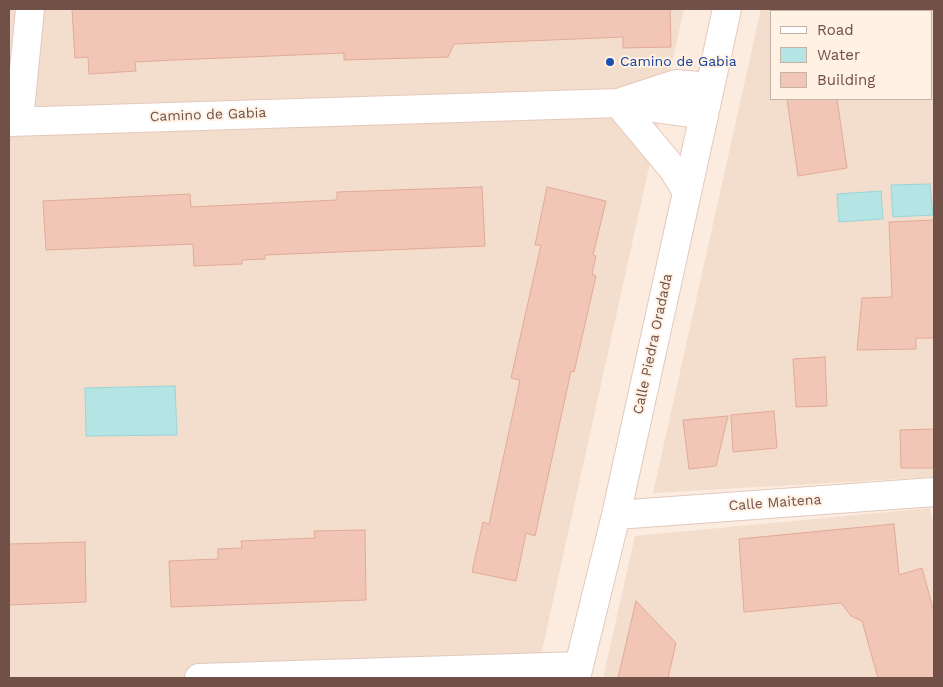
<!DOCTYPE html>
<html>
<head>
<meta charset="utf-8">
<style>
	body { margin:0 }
	#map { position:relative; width:943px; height:687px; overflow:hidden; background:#fcecdf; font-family:"Work Sans",sans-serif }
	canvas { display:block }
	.frame { position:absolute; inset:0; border:10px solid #715047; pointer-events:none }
	.legend { position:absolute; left:770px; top:10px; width:162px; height:90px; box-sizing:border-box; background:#fff1e4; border:1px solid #c6b1a5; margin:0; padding:6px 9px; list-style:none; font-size:15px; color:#715047 }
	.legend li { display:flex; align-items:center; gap:10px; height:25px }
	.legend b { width:25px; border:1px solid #c6b1a5 }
</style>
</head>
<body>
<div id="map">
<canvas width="943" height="687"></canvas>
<div class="frame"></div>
<ul class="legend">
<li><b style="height:6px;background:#fff"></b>Road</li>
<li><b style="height:14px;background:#b4e4e4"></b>Water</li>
<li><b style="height:14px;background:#f1c6b7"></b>Building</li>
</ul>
</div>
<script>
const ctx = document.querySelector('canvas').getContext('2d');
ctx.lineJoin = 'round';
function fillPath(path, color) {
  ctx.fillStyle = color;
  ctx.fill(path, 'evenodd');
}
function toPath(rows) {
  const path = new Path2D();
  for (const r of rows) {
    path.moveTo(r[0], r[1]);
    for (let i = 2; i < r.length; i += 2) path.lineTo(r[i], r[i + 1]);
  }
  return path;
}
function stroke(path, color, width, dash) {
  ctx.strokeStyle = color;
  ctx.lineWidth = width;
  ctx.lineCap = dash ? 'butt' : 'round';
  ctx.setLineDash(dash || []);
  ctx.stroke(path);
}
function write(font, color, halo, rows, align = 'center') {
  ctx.font = font + ' "Work Sans",sans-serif';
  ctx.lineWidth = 4;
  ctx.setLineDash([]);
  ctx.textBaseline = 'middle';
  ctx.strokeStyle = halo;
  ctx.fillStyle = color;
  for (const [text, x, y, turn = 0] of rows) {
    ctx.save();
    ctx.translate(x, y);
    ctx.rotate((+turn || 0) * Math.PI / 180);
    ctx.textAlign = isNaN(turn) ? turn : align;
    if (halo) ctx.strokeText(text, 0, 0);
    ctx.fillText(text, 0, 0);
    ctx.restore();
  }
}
fillPath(toPath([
	[9,9,684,9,536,678,9,678],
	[761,9,934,9,934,477,653,493],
	[772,11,932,11,932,99,772,99],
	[930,508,934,526,934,678,603,678,635,536]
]), '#f3ddcd');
const water = toPath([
	[930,184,933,215,893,217,891,185,930,184],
	[881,191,883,219,839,222,837,194,881,191],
	[175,386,177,435,86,436,85,388,175,386]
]);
fillPath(water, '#b4e4e4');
stroke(water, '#9bd5d6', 1);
const building = toPath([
	[72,9,670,9,671,47,623,48,623,37,454,44,448,57,344,60,344,53,174,60,135,62,136,71,89,74,88,57,75,58,72,9],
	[787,99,837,99,847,168,798,176,787,99],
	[482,187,485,246,265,255,265,259,242,260,242,264,194,266,193,244,46,250,43,201,190,194,191,207,337,200,337,192,482,187],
	[547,187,606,201,593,255,596,256,592,274,596,276,574,372,571,371,535,536,526,533,516,581,472,572,483,522,489,524,520,380,511,378,541,245,535,245,547,187],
	[934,220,934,338,916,338,916,349,857,350,862,298,892,297,889,222,934,220],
	[825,357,827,406,796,407,793,359,825,357],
	[774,411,777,448,733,452,731,415,774,411],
	[728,416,716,466,689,469,683,420,728,416],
	[934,429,934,468,901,468,900,430,934,429],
	[894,524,899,575,922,568,934,612,934,678,878,678,862,621,851,616,841,603,744,612,739,539,894,524],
	[365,530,366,600,171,607,169,561,218,559,218,549,242,548,241,541,315,538,314,531,365,530],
	[85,542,86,602,9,605,9,544,85,542],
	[636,601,676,643,668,678,618,678,636,601]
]);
fillPath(building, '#f1c6b7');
stroke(building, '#e3aa97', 1);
const street = toPath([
	[618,103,673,169,687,192],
	[19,121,30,9],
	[616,515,934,492],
	[199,678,579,666],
	[576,678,616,515,704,115]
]);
const secondary = toPath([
	[624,101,676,84,710,87],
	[9,122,618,103,704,115,727,9]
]);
stroke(street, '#e1c9be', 30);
stroke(secondary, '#e6c9bb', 30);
stroke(street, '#fff', 28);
stroke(secondary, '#fff', 28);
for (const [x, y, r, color] of [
	[610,62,5,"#1a4fb4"]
]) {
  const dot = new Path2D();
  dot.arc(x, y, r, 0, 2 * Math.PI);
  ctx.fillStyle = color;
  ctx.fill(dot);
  stroke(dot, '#fff1e4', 2);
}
write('14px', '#164399', '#fff1e4', [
	["Camino de Gabia",620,62]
], 'left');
write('14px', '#715047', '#fff1e4', [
	["Camino de Gabia",208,115,-2],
	["Calle Piedra Oradada",653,344,-78],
	["Calle Maitena",775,503,-4]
]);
</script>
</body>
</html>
